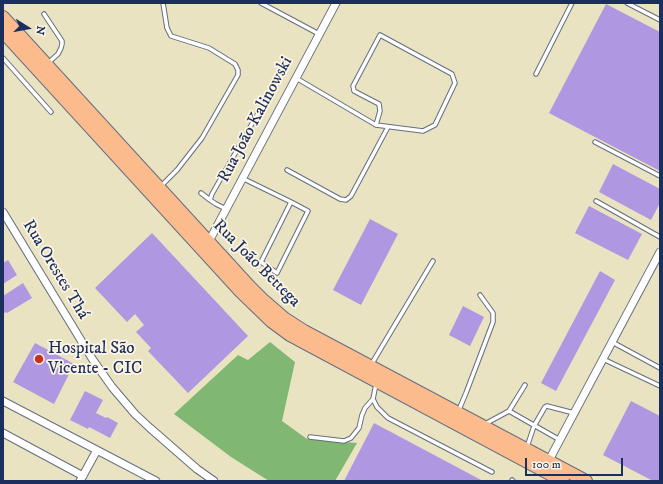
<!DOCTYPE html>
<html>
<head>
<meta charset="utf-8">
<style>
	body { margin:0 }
	#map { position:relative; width:663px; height:484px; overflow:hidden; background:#eae3c1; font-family:"IM FELL DW Pica",serif }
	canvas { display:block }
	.frame { position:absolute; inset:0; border:4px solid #1b2f5e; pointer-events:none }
	.north { position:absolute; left:8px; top:8px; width:40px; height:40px; -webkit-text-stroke:3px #fcf5e5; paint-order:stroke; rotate:101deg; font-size:11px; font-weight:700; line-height:16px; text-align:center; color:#1b2f5e }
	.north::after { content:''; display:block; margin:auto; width:14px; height:18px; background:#1b2f5e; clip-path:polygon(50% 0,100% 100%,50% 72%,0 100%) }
	.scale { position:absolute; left:525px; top:458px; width:98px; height:18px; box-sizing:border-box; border:2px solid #1b2f5e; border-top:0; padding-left:5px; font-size:12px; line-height:14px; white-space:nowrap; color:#1b2f5e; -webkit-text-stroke:3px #fcf5e5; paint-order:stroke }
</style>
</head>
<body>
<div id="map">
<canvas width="663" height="484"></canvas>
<div class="frame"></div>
<div class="north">N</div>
<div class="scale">100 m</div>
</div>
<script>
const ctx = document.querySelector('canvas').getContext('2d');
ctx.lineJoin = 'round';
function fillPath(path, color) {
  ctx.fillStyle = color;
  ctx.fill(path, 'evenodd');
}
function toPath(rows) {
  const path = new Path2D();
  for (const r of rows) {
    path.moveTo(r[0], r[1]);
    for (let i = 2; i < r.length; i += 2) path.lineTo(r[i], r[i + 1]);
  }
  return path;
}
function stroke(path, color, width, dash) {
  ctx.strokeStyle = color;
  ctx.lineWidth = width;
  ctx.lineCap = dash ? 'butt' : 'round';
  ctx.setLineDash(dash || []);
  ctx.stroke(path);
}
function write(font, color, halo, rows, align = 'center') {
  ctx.font = font + ' "IM FELL DW Pica",serif';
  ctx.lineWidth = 3.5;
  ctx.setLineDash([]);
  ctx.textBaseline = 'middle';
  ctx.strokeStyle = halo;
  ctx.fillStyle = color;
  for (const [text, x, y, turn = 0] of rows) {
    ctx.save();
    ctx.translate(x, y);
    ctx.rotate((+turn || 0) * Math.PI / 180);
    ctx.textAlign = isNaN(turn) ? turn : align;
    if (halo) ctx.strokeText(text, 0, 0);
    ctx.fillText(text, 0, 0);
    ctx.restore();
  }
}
fillPath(toPath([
	[270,342,295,362,282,421,307,439,357,443,335,481,269,481,231,457,174,414,238,355,248,360]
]), '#80b773');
fillPath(toPath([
	[606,4,660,32,660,171,549,113],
	[613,164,660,189,660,203,651,220,599,192],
	[589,206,642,234,628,260,575,233],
	[370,219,398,234,361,305,333,290],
	[152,233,248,336,188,393,148,351,151,348,136,332,144,325,135,314,127,322,95,288],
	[8,260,17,275,3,284,3,263],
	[600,271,615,280,556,391,541,383],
	[23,283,32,298,7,313,6,312,3,314,3,296],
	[463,306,484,317,470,346,449,335],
	[35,343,74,364,54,404,13,382],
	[85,391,103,400,96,413,106,418,107,417,118,423,110,438,89,427,88,429,70,420],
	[631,401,660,416,660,481,653,481,603,455],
	[374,423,483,481,344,481]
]), '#af97e2');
const service = toPath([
	[261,3,319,34],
	[627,3,660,20],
	[44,14,62,41,62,44,61,48,58,54,47,64],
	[3,58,51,112],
	[536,74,572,3],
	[296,78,376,125,423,131,435,125,455,83,452,74,380,35,353,86,354,91,379,104,380,111,376,125],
	[595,142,660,176],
	[287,170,340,199,346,200,351,196,388,127],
	[242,178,291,202,261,262,277,273,308,211,291,202],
	[160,187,177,170,202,138,238,75,238,70,235,64,209,48,171,36,167,28,163,3],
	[201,193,210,200],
	[596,201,660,237],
	[226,209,216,204,210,200,212,194,265,101],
	[612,342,660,368],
	[603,359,660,386],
	[371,365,433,261],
	[376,384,373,399,377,407,388,418,492,472],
	[509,411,560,440],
	[458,412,466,393,493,322,493,313,480,295],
	[485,424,509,411,525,385],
	[310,437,344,441,351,438,359,428,362,415,365,408,373,399],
	[527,447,534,426,545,407,547,406,574,413],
	[512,480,513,481]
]);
const minor = toPath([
	[3,212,93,360,112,387,135,414,150,428,197,469,214,481],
	[207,245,336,3],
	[3,401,156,481],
	[3,433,83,476],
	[547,464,660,252],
	[80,481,97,450]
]);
const primary = toPath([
	[3,17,250,287,262,299,284,318,304,331,586,481],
	[3,32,241,292,271,321,290,335,563,481]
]);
stroke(service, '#636e81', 5.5);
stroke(minor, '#636e81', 9);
stroke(primary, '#636e81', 14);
stroke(service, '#fff', 3.5);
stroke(minor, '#fff', 7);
stroke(primary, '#fbbb8d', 12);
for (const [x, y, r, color] of [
	[39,359,5,"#c8321e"]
]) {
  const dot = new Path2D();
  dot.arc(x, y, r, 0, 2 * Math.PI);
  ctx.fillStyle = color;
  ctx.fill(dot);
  stroke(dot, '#fcf5e5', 1.5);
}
write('17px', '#1b2f5e', '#fcf5e5', [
	["Rua João Kalinowski",256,120,-62],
	["Rua João Bettega",256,264,45],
	["Rua Orestes Thá",55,270,59]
]);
write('17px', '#1b2f5e', '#fcf5e5', [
	["Hospital São",48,349],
	["Vicente - CIC",48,369]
], 'left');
</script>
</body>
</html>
